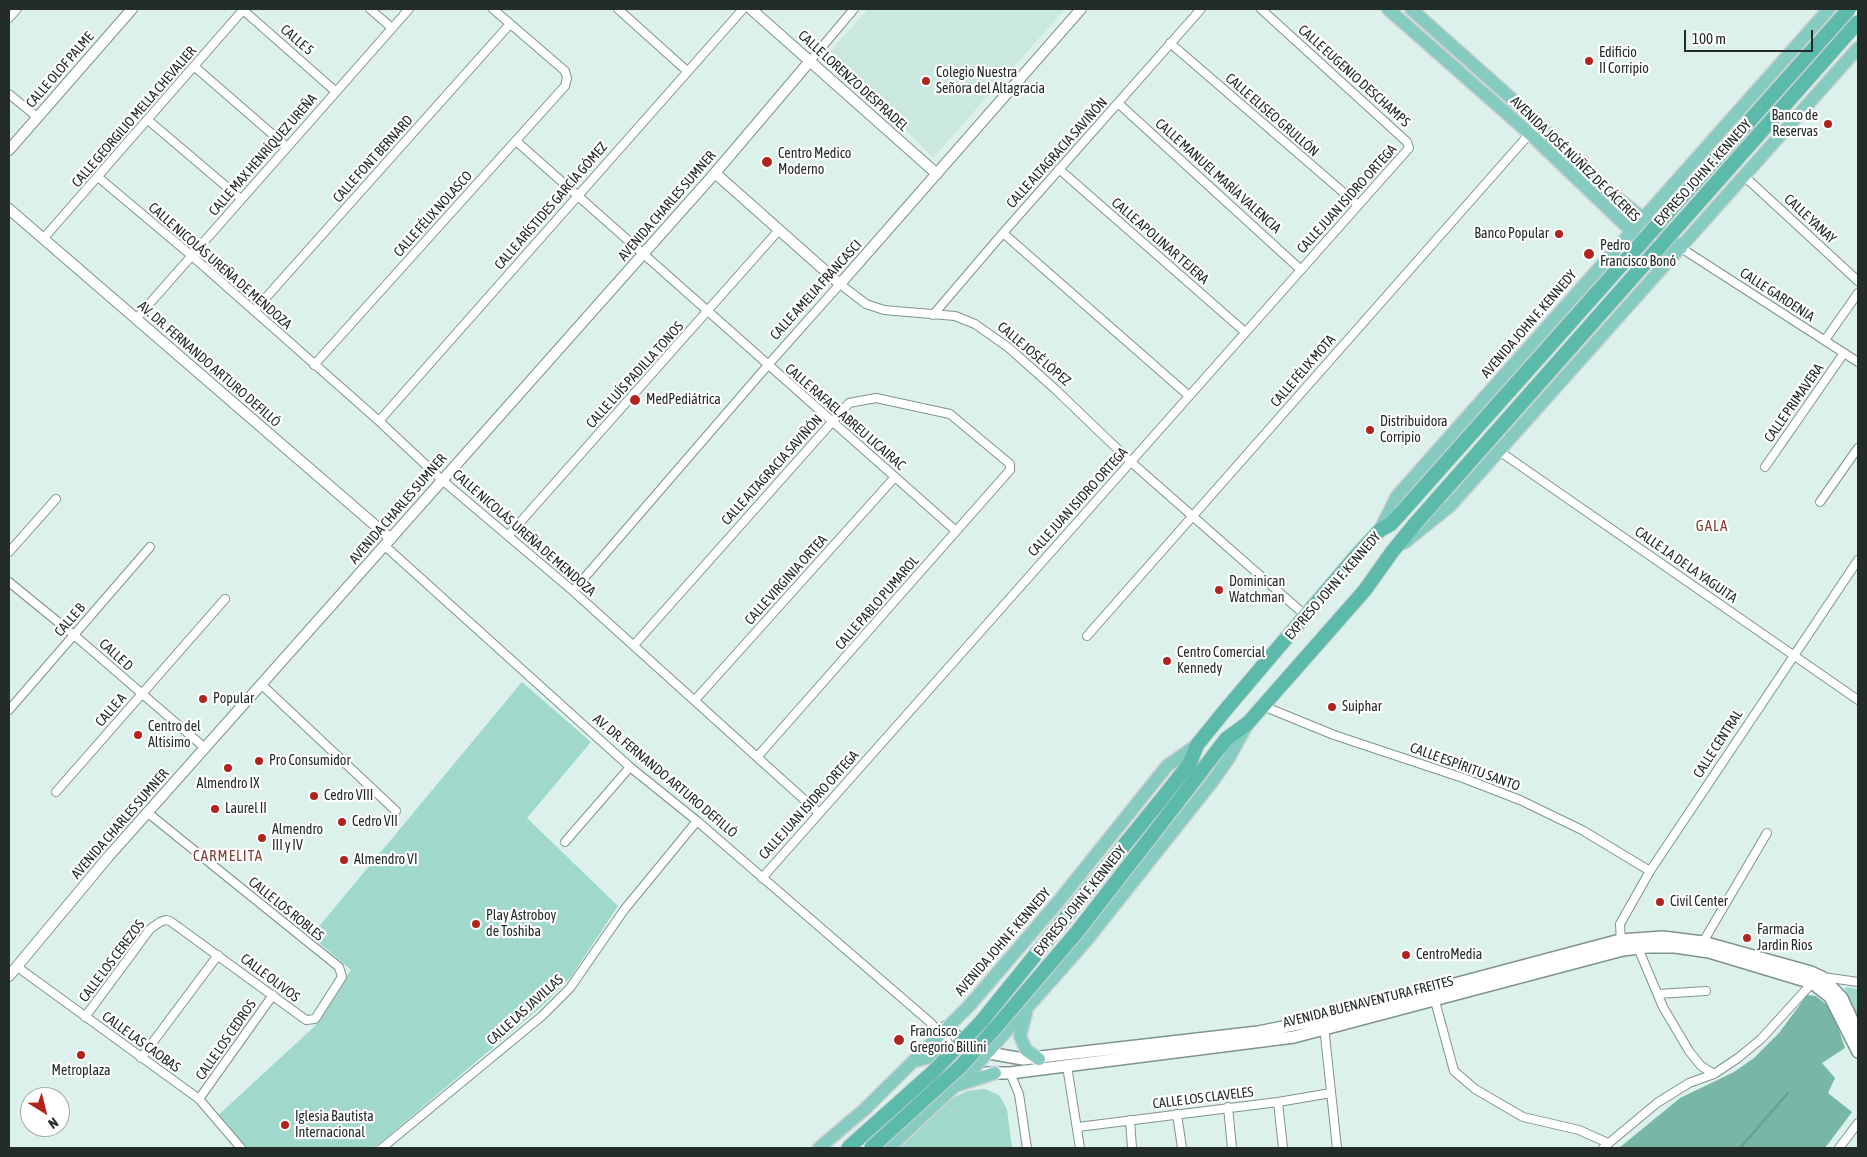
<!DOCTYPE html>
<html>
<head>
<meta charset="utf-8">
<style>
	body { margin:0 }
	#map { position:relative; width:1867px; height:1157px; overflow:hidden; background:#dcf1eb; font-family:"Asap Condensed",sans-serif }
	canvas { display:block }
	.frame { position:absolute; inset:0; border:10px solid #242c2a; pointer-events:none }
	.north { position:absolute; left:20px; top:1087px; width:50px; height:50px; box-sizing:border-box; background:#fff; border:1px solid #a7abaa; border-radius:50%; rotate:144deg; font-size:14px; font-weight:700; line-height:20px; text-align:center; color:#242c2a }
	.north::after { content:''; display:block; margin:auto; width:18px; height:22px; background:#b3231e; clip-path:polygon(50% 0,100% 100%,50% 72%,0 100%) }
	.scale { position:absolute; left:1684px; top:30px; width:129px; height:22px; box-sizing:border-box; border:2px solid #242c2a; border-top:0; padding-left:6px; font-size:15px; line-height:18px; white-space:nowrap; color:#242c2a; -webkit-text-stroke:4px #fff; paint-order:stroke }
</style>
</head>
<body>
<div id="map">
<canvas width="1867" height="1157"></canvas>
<div class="frame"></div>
<div class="north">N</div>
<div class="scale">100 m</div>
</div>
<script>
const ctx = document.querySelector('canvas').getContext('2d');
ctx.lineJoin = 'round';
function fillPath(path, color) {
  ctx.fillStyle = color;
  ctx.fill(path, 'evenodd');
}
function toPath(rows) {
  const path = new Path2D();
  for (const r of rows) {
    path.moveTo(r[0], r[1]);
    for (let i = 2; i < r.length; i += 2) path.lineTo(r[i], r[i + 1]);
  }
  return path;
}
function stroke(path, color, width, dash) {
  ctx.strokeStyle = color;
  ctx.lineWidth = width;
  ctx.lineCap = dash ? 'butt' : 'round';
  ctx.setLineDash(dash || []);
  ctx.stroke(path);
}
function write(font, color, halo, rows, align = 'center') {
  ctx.font = font + ' "Asap Condensed",sans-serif';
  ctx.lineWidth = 4.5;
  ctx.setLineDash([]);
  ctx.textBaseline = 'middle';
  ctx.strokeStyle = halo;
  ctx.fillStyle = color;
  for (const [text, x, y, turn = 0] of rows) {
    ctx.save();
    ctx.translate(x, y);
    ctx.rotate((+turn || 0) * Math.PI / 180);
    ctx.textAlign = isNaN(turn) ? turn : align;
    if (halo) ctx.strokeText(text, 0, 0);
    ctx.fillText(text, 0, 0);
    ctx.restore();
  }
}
fillPath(toPath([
	[868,9,1065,9,933,158,878,101,822,61]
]), '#cae8e0');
fillPath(toPath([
	[522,682,591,742,527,818,618,906,571,977,542,1006,374,1148,240,1148,213,1120,315,1026,351,970,311,936],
	[1846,987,1858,989,1858,1033,1841,995],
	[985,1089,999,1095,1007,1109,1012,1148,898,1148,951,1099,967,1091]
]), '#a0d9cb');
fillPath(toPath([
	[1807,995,1816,996,1828,1006,1836,1021,1845,1048,1822,1063,1835,1078,1828,1093,1852,1112,1825,1148,1619,1148,1680,1098,1734,1072,1754,1058,1779,1033]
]), '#78b6a7');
stroke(toPath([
	[1740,1148,1788,1093]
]), '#66a395', 2.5);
const minor = toPath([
	[242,9,335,91],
	[370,9,392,28],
	[618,9,687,71],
	[9,18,17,9],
	[1170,43,1358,205],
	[810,61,854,9],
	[195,67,286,146],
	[9,94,37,117],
	[1118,103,1300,269],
	[148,120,241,199],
	[516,141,956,531],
	[1059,169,1245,332],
	[1744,176,1858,281],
	[98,177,192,256,379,421,442,480,573,591,819,813],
	[1003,233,1188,395],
	[43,239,243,10],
	[1681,248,1858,362],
	[254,311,510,24],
	[933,315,1003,233,1201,9],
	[136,319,409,9],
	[1825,340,1858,293],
	[314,365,565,86,567,78,565,71,493,9],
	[379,421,743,9],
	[1499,451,1858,700],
	[1765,467,1844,353],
	[1820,502,1858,448],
	[508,536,779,230],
	[385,546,630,767,697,821,931,1023,940,1034],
	[9,552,56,499],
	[9,582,74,635,205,748],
	[573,591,768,365,840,284,866,304,884,310,955,316,975,324,1009,348,1055,389,1131,462,1305,615],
	[1087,636,1532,131],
	[634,645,849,403,876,398,950,414,1010,464,1010,470,758,756],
	[262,685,396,811],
	[695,700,895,477],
	[1263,706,1334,735,1463,778,1520,800,1582,830,1650,871],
	[9,710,150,547],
	[56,792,225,599],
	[565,842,630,767],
	[762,878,1409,148,1407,142,1261,9],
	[1703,942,1767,833],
	[1621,943,1620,924,1650,871,1858,560],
	[1638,948,1663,1007,1689,1051,1701,1066,1714,1074],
	[16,966,199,1099,241,1148],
	[1823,977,1858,982],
	[1658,994,1706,991],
	[1435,1001,1454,1071,1475,1089,1523,1117,1579,1130,1608,1143],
	[85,1017,150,929,160,922,166,920,170,921,306,1020,315,1019,342,977,339,967,148,813],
	[1324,1026,1337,1148],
	[141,1058,218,955],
	[1067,1066,1080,1148],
	[1010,1073,1019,1094,1027,1148],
	[199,1099,273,995],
	[1278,1102,1283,1148],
	[1228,1107,1232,1148],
	[1177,1114,1182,1148],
	[1130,1120,1132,1148],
	[1078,1127,1278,1102,1331,1093],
	[382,1148,542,1016,570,988,624,910,697,821],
	[1603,1148,1657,1103,1689,1083,1714,1074,1738,1058,1761,1039,1813,982],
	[1839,1148,1858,1123]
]);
const tertiary = toPath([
	[751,9,937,174],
	[9,150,132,9],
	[715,173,840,284,1081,9],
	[9,209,391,539],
	[9,976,108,857,715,173,810,61]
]);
const secondary = toPath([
	[946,1027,972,1050,1023,1059,1258,1032,1323,1019,1620,940,1663,937,1703,942,1811,972,1822,977,1842,998,1858,1033],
	[940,1034,959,1061,970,1067],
	[987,1073,1010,1073,1294,1037,1623,950,1647,947,1675,947,1709,952,1812,983,1830,997,1858,1052]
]);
const primary = toPath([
	[1388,9,1530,134,1646,245,1660,251,1681,248],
	[1411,9,1521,107,1598,183,1675,243],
	[1380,530,1397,496,1829,9],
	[1404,543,1450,506,1858,48],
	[1026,1013,1020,1036,1026,1050,1039,1059],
	[915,1061,935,1056,947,1060,954,1070,953,1082],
	[958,1085,995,1073],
	[819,1148,865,1109,969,1006,1058,902,1167,766,1197,745],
	[889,1148,973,1069,1086,941,1212,782,1229,758,1248,723]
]);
const trunk = toPath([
	[1164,796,1190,763,1197,745,1227,708,1356,556,1380,530,1391,524,1400,514],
	[1177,803,1226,739,1248,723,1365,590,1392,552,1414,525]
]);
stroke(minor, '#80938e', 10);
stroke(tertiary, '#80938e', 12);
stroke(secondary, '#80938e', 14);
stroke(primary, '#cfd1d0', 15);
stroke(trunk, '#cfd1d0', 16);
stroke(minor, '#fff', 8);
stroke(tertiary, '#fff', 10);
stroke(secondary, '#fff', 11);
stroke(primary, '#85cbbf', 12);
stroke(trunk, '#5cbaaa', 14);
const trunkBridge = toPath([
	[1400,514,1849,9],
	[1414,525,1858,22],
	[848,1148,933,1072,981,1022,1164,796],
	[871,1148,961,1066,997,1026,1077,932,1177,803]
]);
stroke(trunkBridge, '#cfd1d0', 16, []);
stroke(trunkBridge, '#5cbaaa', 14);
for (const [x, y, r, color] of [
	[1589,61,5,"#b3231e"],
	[926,81,5,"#b3231e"],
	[1828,124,5,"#b3231e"],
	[767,162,6,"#b3231e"],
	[1559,234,5,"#b3231e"],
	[1589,254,6,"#b3231e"],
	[635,400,6,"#b3231e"],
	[1370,430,5,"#b3231e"],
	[1219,590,5,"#b3231e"],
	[1167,661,5,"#b3231e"],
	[203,699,5,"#b3231e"],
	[1332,707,5,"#b3231e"],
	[138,735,5,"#b3231e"],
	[259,761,5,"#b3231e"],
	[228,768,5,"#b3231e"],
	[314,796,5,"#b3231e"],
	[215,809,5,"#b3231e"],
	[342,822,5,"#b3231e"],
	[262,838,5,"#b3231e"],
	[344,860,5,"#b3231e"],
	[1660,902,5,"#b3231e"],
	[476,924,5,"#b3231e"],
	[1747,938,5,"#b3231e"],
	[1406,955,5,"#b3231e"],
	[899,1040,6,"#b3231e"],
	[81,1055,5,"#b3231e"],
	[285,1125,5,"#b3231e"]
]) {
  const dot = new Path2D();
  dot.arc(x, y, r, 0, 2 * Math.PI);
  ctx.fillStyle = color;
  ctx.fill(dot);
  stroke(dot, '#fff', 2);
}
write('14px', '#242c2a', '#fff', [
	["CALLE 5",297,40,41],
	["CALLE OLOF PALME",60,70,-49],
	["CALLE EUGENIO DESCHAMPS",1354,76,42],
	["CALLE LORENZO DESPRADEL",853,81,42],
	["CALLE ELISEO GRULLÓN",1272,115,41],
	["CALLE GEORGILIO MELLA CHEVALIER",134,117,-49],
	["CALLE ALTAGRACIA SAVIÑÓN",1057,153,-48],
	["CALLE MAX HENRÍQUEZ UREÑA",263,155,-49],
	["CALLE FONT BERNARD",373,159,-48],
	["AVENIDA JOSÉ NÚÑEZ DE CÁCERES",1575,159,44],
	["EXPRESO JOHN F. KENNEDY",1703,173,-48],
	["CALLE MANUEL MARÍA VALENCIA",1218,176,42],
	["CALLE JUAN ISIDRO ORTEGA",1347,199,-48],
	["CALLE ARÍSTIDES GARCÍA GÓMEZ",551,206,-49],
	["AVENIDA CHARLES SUMNER",667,206,-49],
	["CALLE FÉLIX NOLASCO",433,214,-48],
	["CALLE YANAY",1810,219,43],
	["CALLE APOLINAR TEJERA",1160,241,41],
	["CALLE NICOLÁS UREÑA DE MENDOZA",220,266,41],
	["CALLE AMELIA FRANCASCI",816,290,-48],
	["CALLE GARDENIA",1777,295,33],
	["AVENIDA JOHN F. KENNEDY",1529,324,-49],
	["CALLE JOSÉ LÓPEZ",1034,354,40],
	["AV. DR. FERNANDO ARTURO DEFILLÓ",209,364,41],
	["CALLE FÉLIX MOTA",1303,371,-49],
	["CALLE LUÍS PADILLA TONOS",635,375,-48],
	["CALLE PRIMAVERA",1794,403,-55],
	["CALLE RAFAEL ABREU LICAIRAC",845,417,41],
	["CALLE ALTAGRACIA SAVIÑÓN",772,470,-48],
	["CALLE JUAN ISIDRO ORTEGA",1078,502,-48],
	["AVENIDA CHARLES SUMNER",398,509,-49],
	["CALLE NICOLÁS UREÑA DE MENDOZA",524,533,41],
	["CALLE 1A DE LA YAGUITA",1686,565,35],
	["CALLE VIRGINIA ORTEA",786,580,-48],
	["EXPRESO JOHN F. KENNEDY",1333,586,-49],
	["CALLE PABLO PUMAROL",877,603,-49],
	["CALLE B",70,620,-49],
	["CALLE D",116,655,42],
	["CALLE A",111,710,-49],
	["CALLE CENTRAL",1718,744,-57],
	["CALLE ESPÍRITU SANTO",1465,767,20],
	["AV. DR. FERNANDO ARTURO DEFILLÓ",665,776,40],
	["CALLE JUAN ISIDRO ORTEGA",809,805,-48],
	["AVENIDA CHARLES SUMNER",120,824,-49],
	["EXPRESO JOHN F. KENNEDY",1080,901,-51],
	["CALLE LOS ROBLES",286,909,39],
	["AVENIDA JOHN F. KENNEDY",1003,942,-49],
	["CALLE LOS CEREZOS",112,961,-53],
	["CALLE OLIVOS",270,978,37],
	["AVENIDA BUENAVENTURA FREITES",1368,1002,-14],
	["CALLE LAS JAVILLAS",525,1010,-42],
	["CALLE LOS CEDROS",226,1040,-55],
	["CALLE LAS CAOBAS",141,1042,36],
	["CALLE LOS CLAVELES",1203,1098,-7]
]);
write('14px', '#242c2a', '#fff', [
	["Edificio",1599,53],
	["II Corripio",1599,69],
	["Colegio Nuestra",936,73],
	["Señora del Altagracia",936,89],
	["Banco de",1818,116,"right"],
	["Reservas",1818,132,"right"],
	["Centro Medico",778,154],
	["Moderno",778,170],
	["Banco Popular",1549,234,"right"],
	["Pedro",1600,246],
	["Francisco Bonó",1600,262],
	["MedPediátrica",646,400],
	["Distribuidora",1380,422],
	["Corripio",1380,438],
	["Dominican",1229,582],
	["Watchman",1229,598],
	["Centro Comercial",1177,653],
	["Kennedy",1177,669],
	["Popular",213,699],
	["Suiphar",1342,707],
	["Centro del",148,727],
	["Altisimo",148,743],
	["Pro Consumidor",269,761],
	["Almendro IX",228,784,"center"],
	["Cedro VIII",324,796],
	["Laurel II",225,809],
	["Cedro VII",352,822],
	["Almendro",272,830],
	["III y IV",272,846],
	["Almendro VI",354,860],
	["Civil Center",1670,902],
	["Play Astroboy",486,916],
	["de Toshiba",486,932],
	["Farmacia",1757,930],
	["Jardin Rios",1757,946],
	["CentroMedia",1416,955],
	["Francisco",910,1032],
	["Gregorio Billini",910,1048],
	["Metroplaza",81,1071,"center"],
	["Iglesia Bautista",295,1117],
	["Internacional",295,1133]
], 'left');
ctx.letterSpacing = '1px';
write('15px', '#833c34', '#fff', [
	["GALA",1712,526],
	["CARMELITA",228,856]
]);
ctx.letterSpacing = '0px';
</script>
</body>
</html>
